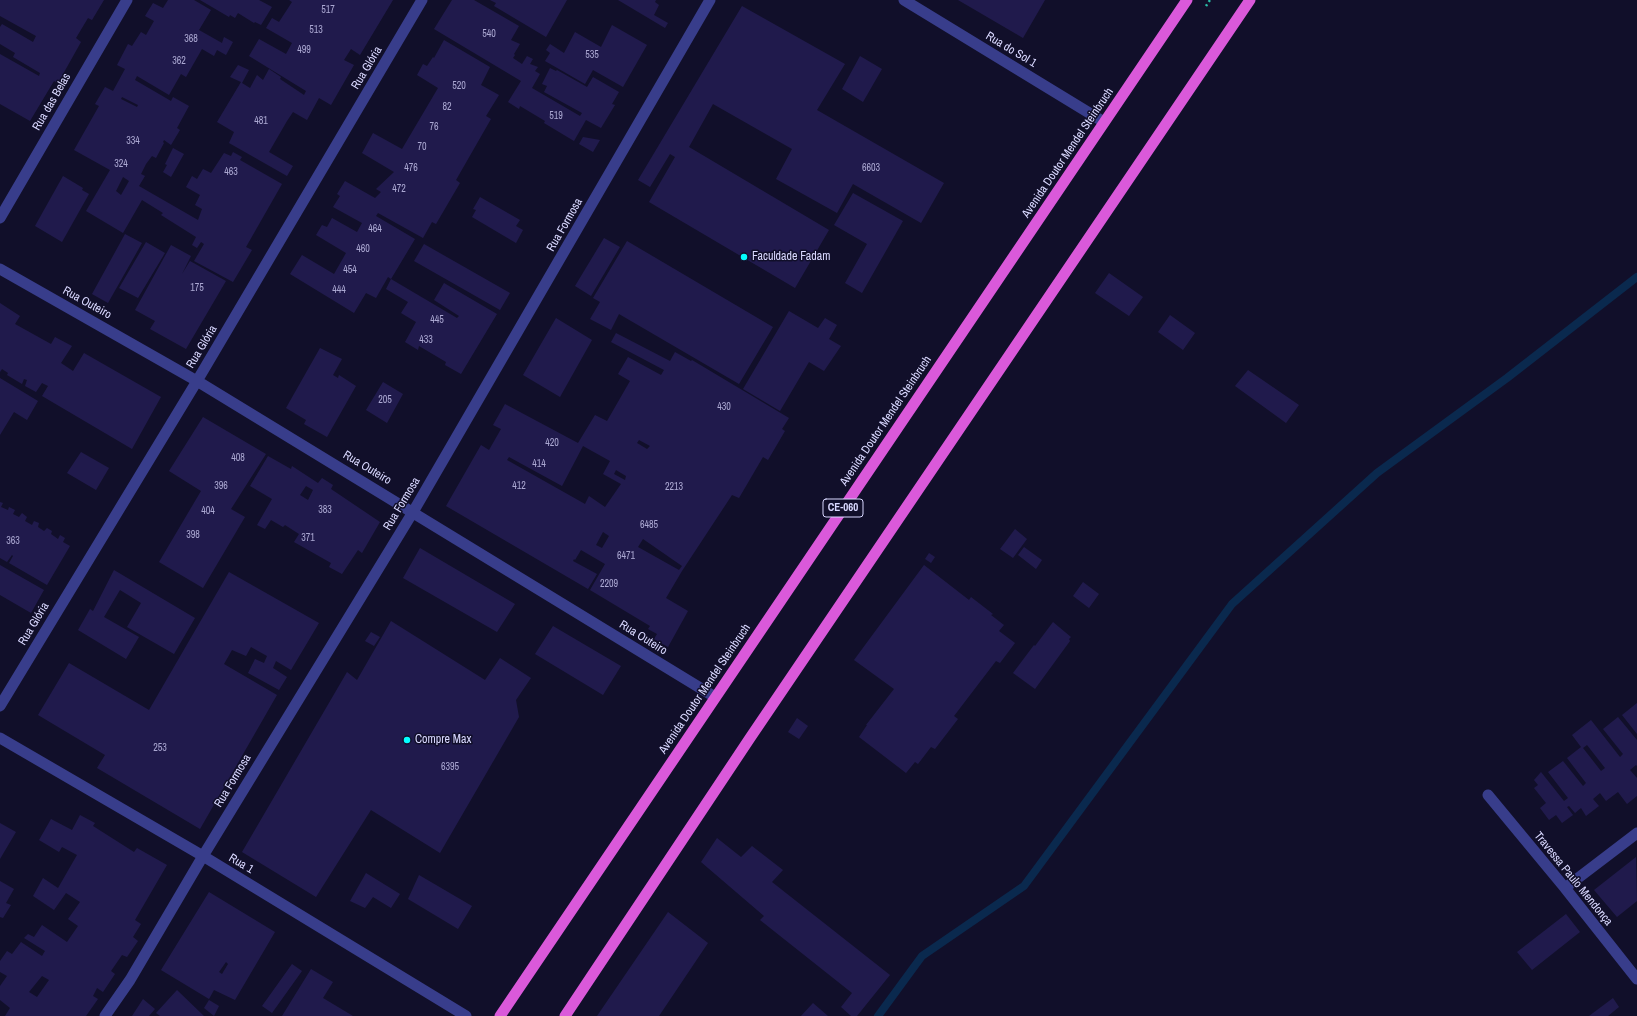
<!DOCTYPE html>
<html>
<head>
<meta charset="utf-8">
<style>
	body { margin:0 }
	canvas { display:block; background:#110f2a }
</style>
</head>
<body>
<canvas width="1637" height="1016"></canvas>
<script>
const ctx = document.querySelector('canvas').getContext('2d');
ctx.lineJoin = 'round';
function toPath(rows) {
  const path = new Path2D();
  for (const r of rows) {
    path.moveTo(r[0], r[1]);
    for (let i = 2; i < r.length; i += 2) path.lineTo(r[i], r[i + 1]);
  }
  return path;
}
function stroke(path, color, width, dash) {
  ctx.strokeStyle = color;
  ctx.lineWidth = width;
  ctx.lineCap = dash ? 'butt' : 'round';
  ctx.setLineDash(dash || []);
  ctx.stroke(path);
}
function fillPath(path, color) {
  ctx.fillStyle = color;
  ctx.fill(path, 'evenodd');
}
function write(font, color, halo, rows, align = 'center') {
  ctx.font = font + ' "Archivo Narrow",sans-serif';
  ctx.lineWidth = 3;
  ctx.setLineDash([]);
  ctx.textBaseline = 'middle';
  ctx.strokeStyle = halo;
  ctx.fillStyle = color;
  for (const [text, x, y, turn = 0] of rows) {
    ctx.save();
    ctx.translate(x, y);
    ctx.rotate((+turn || 0) * Math.PI / 180);
    ctx.textAlign = isNaN(turn) ? turn : align;
    if (halo) ctx.strokeText(text, 0, 0);
    ctx.fillText(text, 0, 0);
    ctx.restore();
  }
}
stroke(toPath([
	[878,1016,922,956,1024,886,1232,604,1377,473,1507,378,1637,277]
]), '#0a294e', 8);
fillPath(toPath([
	[0,0,104,0,92,20,88,18,76,38,81,42,58,83,54,81,30,121,0,104,0,54,39,76,40,73,13,57,15,53,0,44,0,27,2,24,33,42,36,36,0,16],
	[168,0,194,0,211,10,199,30,222,43,224,37,233,42,226,55,217,50,214,56,202,49,186,77,181,74,169,95,137,76,135,80,171,101,173,97,189,106,177,128,180,130,171,145,164,140,163,142,164,143,156,158,152,156,146,164,141,174,145,176,139,186,198,220,202,209,195,205,200,195,186,187,192,176,197,179,203,169,211,173,224,153,231,156,233,152,242,157,240,160,282,184,246,247,252,250,233,282,194,261,204,244,201,242,197,248,192,245,196,237,161,215,163,213,142,200,123,233,86,211,110,170,74,150,99,106,95,104,105,87,113,91,125,69,117,65,128,44,132,46,141,32,146,35,154,21,145,16,153,3,163,8],
	[122,97,138,105,137,107,121,99],
	[123,177,129,181,121,195,116,191],
	[200,0,259,0,272,7,261,25,255,22,254,23,238,13,235,18,230,15,229,17],
	[289,0,393,0,360,55,351,49,344,60,354,65,331,105,319,98,307,120,293,112,287,121,269,152,293,166,287,176,229,143,234,132,217,122,241,82,230,77,238,65,249,70,242,83,250,88,257,75,263,80,269,69,281,77,280,79,304,95,306,91,249,56,259,39,286,54,292,43,266,28,272,18,279,22,292,2],
	[452,0,474,0,519,26,511,40,520,44,514,54,515,55,513,58,522,64,527,56,533,59,530,64,538,67,535,71,540,74,532,88,580,116,582,113,544,92,547,86,542,84,550,68,556,71,557,70,587,87,593,77,619,92,612,104,615,105,601,128,586,120,574,141,544,123,545,121,520,106,519,109,508,102,521,81,434,29],
	[490,0,567,0,546,37,494,6,496,3],
	[618,0,656,0,655,2,659,5,654,15,668,23,665,28],
	[958,0,1045,0,1023,38],
	[742,6,845,64,817,110,944,183,921,223,853,184,837,213,776,179,792,149,713,104,689,147,829,230,795,288,649,202,675,157,670,154,650,187,638,180],
	[612,25,647,45,623,87,593,70,585,84,545,61,550,53,546,50,550,44,564,53,575,32,601,47],
	[444,40,490,67,481,85,499,95,486,116,491,119,456,180,460,183,436,224,432,222,423,238,378,213,376,216,415,239,391,279,388,277,376,298,366,293,354,313,290,274,302,255,334,274,346,253,316,235,322,225,327,227,332,218,357,232,362,223,333,207,340,196,337,194,345,181,375,198,381,192,376,189,394,172,362,153,373,133,402,149,438,88,417,75,423,64,427,66,433,57,434,58],
	[860,56,882,69,863,102,842,89],
	[583,137,600,140,593,152,579,144],
	[173,148,184,154,171,177,163,172,167,165,165,164],
	[63,176,83,188,82,190,89,194,62,242,35,226],
	[853,193,903,221,862,293,845,283,867,244,834,225],
	[480,197,520,220,516,226,523,230,516,243,472,217,476,210,473,209],
	[125,234,142,243,108,303,92,294],
	[604,238,620,247,591,296,575,286],
	[627,241,773,327,739,384,619,314,611,330,590,319,600,302,593,298],
	[146,242,165,253,138,298,119,288],
	[424,244,510,293,500,310,414,261],
	[171,245,191,256,182,274,190,261,226,281,186,349,150,329,155,321,135,310],
	[1109,273,1143,297,1129,316,1095,293],
	[391,279,457,318,459,316,434,300,444,283,497,314,461,374,445,365,446,362,419,346,418,350,405,342,416,322,401,313,408,302,386,289],
	[0,303,20,316,15,324,51,344,55,337,72,346,61,363,73,371,84,353,161,397,132,449,42,396,48,386,42,383,36,392,25,386,27,380,24,379,22,384,7,375,8,373,2,369,0,372],
	[789,311,818,328,825,318,837,325,829,339,841,346,824,371,809,362,780,411,743,389],
	[1170,315,1195,333,1183,350,1158,332],
	[556,318,592,340,560,397,523,375],
	[616,333,670,361,675,352,691,361,692,360,789,418,782,429,785,431,768,460,763,457,739,498,732,495,682,571,666,598,688,611,668,647,654,639,657,634,648,629,650,626,590,590,605,564,581,550,575,560,574,559,573,561,597,574,588,589,446,506,481,445,489,450,501,429,493,425,505,404,578,443,595,415,607,421,630,381,618,374,628,357,661,375,664,370,611,342],
	[639,440,650,446,647,449,637,443],
	[583,446,610,461,603,474,621,484,605,507,589,496,585,504,507,460,509,457,562,486],
	[616,470,626,476,625,480,614,474],
	[603,532,609,536,602,548,596,545],
	[643,539,682,566,679,570,638,547],
	[320,348,342,359,333,375,338,378,339,375,356,386,327,437,304,424,306,420,286,408],
	[1248,370,1299,405,1286,423,1235,386],
	[0,378,38,401,27,420,14,412,0,435],
	[383,382,403,394,387,423,366,410],
	[203,417,266,454,231,509,245,517,203,588,159,562,201,491,169,471],
	[81,452,109,468,96,490,67,473],
	[268,456,291,469,292,466,318,483,322,478,333,485,331,489,380,522,362,553,358,550,342,574,329,567,331,563,294,542,299,534,285,525,283,527,271,520,265,529,257,525,272,499,250,486],
	[306,486,313,490,308,500,300,495],
	[0,502,3,503,1,507,8,510,9,507,15,510,13,514,19,517,22,513,27,517,25,521,32,525,34,521,39,523,38,527,44,531,47,528,52,531,51,534,58,539,60,535,65,538,63,542,70,546,47,585,9,563,13,556,12,555,7,562,0,558],
	[1015,529,1027,539,1013,558,1000,549],
	[1024,547,1042,560,1036,569,1018,555],
	[420,548,515,604,497,632,403,578],
	[929,553,935,557,931,563,925,559],
	[0,565,44,590,31,613,0,595],
	[924,565,969,600,971,597,993,614,991,615,1004,625,999,631,1015,643,1000,663,996,661,954,716,958,719,935,749,931,747,918,764,915,762,906,773,859,737,867,725,866,725,894,689,854,660],
	[114,570,195,618,174,654,127,627,141,603,120,590,104,617,139,637,126,659,78,630,90,609,93,611],
	[229,572,319,623,291,670,276,661,273,668,287,677,279,690,248,673,255,659,264,663,267,656,251,647,246,656,232,650,224,664,277,695,200,829,97,768,105,755,38,715,69,663,149,710],
	[1083,582,1099,594,1089,608,1073,596],
	[391,621,485,680,500,658,531,678,516,700,519,717,440,853,371,810,316,897,242,852,347,672,357,680],
	[1053,622,1071,637,1069,639,1070,641,1035,689,1013,673,1034,645,1035,646],
	[553,626,621,666,603,695,535,654],
	[371,632,380,637,374,646,365,641],
	[1637,703,1637,734,1622,715],
	[1618,717,1637,740,1637,766,1636,765,1630,770,1637,778,1637,796,1627,804,1618,792,1606,801,1600,793,1593,799,1599,806,1586,816,1581,808,1575,813,1569,806,1567,807,1573,815,1562,823,1556,815,1549,820,1540,808,1546,803,1534,788,1538,785,1534,780,1541,772,1564,801,1568,798,1548,772,1563,761,1583,786,1586,783,1567,758,1581,747,1572,735,1591,720,1620,757,1623,754,1603,729],
	[1587,745,1605,768,1601,771,1583,748],
	[797,718,808,726,799,739,788,732],
	[80,815,95,823,93,826,134,852,137,848,167,865,135,920,141,924,133,937,138,941,127,957,122,955,111,971,115,974,103,992,97,988,93,996,98,999,86,1016,5,1016,10,1008,0,1000,0,986,7,976,0,972,0,961,7,951,12,954,21,942,42,956,45,951,24,938,28,934,34,937,42,925,67,942,78,926,68,919,80,902,66,893,54,910,33,896,43,878,58,888,77,855,62,847,59,852,39,840,51,819,72,830],
	[42,976,49,980,37,997,29,992],
	[0,823,16,832,0,859],
	[717,838,741,857,752,846,783,870,772,882,890,975,857,1016,851,1016,841,1007,852,993,760,920,764,916,701,862],
	[1636,857,1637,901,1617,917,1594,890],
	[366,873,400,894,391,908,373,897,365,908,350,901],
	[419,875,472,906,458,929,408,899],
	[0,881,14,889,6,903,11,905,3,918,0,917],
	[209,892,275,932,235,1000,214,990,209,999,161,970],
	[226,962,228,964,222,974,219,972],
	[668,912,708,943,659,1016,597,1016],
	[1566,914,1580,932,1532,970,1517,952],
	[292,964,302,971,272,1013,262,1006],
	[311,969,333,982,323,998,353,1016,282,1016],
	[177,990,204,1016,160,1016,156,1013],
	[1613,998,1619,1007,1608,1016,1589,1016],
	[143,999,155,1009,149,1016,132,1016],
	[209,1000,219,1006,214,1016,204,1008],
	[813,1003,828,1016,801,1016]
]), '#201a4c');
stroke(toPath([
	[1206,6,1210,0]
]), '#2ac0a9', 2.5, [2, 3]);
stroke(toPath([
	[904,0,1104,122],
	[0,218,127,0],
	[0,269,197,381,715,697],
	[0,706,197,381,422,0],
	[0,738,203,856,466,1016],
	[1488,795,1565,888,1637,979],
	[1565,888,1637,833],
	[105,1016,130,980,203,856,413,512,710,0]
]), '#383d8b', 11);
stroke(toPath([
	[500,1016,1187,0],
	[565,1016,750,738,1250,0]
]), '#da59da', 11);
for (const [x, y, r, color] of [
	[744,257,4,"#04feff"],
	[407,740,4,"#04feff"]
]) {
  const dot = new Path2D();
  dot.arc(x, y, r, 0, 2 * Math.PI);
  ctx.fillStyle = color;
  ctx.fill(dot);
  stroke(dot, '#110f2a', 1.5);
}
write('10px', '#aba8d2', null, [
	["517",328,10],
	["513",316,30],
	["540",489,34],
	["368",191,39],
	["499",304,50],
	["535",592,55],
	["362",179,61],
	["520",459,86],
	["82",447,107],
	["519",556,116],
	["481",261,121],
	["76",434,127],
	["334",133,141],
	["70",422,147],
	["324",121,164],
	["476",411,168],
	["6603",871,168],
	["463",231,172],
	["472",399,189],
	["464",375,229],
	["460",363,249],
	["454",350,270],
	["175",197,288],
	["444",339,290],
	["445",437,320],
	["433",426,340],
	["205",385,400],
	["430",724,407],
	["420",552,443],
	["408",238,458],
	["414",539,464],
	["396",221,486],
	["412",519,486],
	["2213",674,487],
	["383",325,510],
	["404",208,511],
	["6485",649,525],
	["398",193,535],
	["371",308,538],
	["363",13,541],
	["6471",626,556],
	["2209",609,584],
	["253",160,748],
	["6395",450,767]
]);
for (const [x, y, w] of [
	[843,508,40]
]) {
  const box = new Path2D();
  box.roundRect(x - w / 2, y - 9, w, 18, 3);
  ctx.fillStyle = '#110f2a';
  ctx.fill(box);
  stroke(box, '#d9d8ff', 1);
}
write('bold 11px', '#d9d8ff', null, [
	["CE-060",843,508]
]);
write('12px', '#d9d8ff', '#110f2a', [
	["Rua do Sol 1",1011,50,31],
	["Rua Glória",367,68,-59],
	["Rua das Belas",52,102,-60],
	["Avenida Doutor Mendel Steinbruch",1068,153,-56],
	["Rua Formosa",565,225,-60],
	["Rua Outeiro",87,303,29],
	["Rua Glória",202,347,-59],
	["Avenida Doutor Mendel Steinbruch",886,421,-56],
	["Rua Outeiro",367,468,31],
	["Rua Formosa",402,504,-59],
	["Rua Glória",34,624,-59],
	["Rua Outeiro",643,638,32],
	["Avenida Doutor Mendel Steinbruch",705,689,-56],
	["Rua Formosa",233,781,-59],
	["Rua 1",241,864,31],
	["Travessa Paulo Mendonça",1573,879,51]
]);
write('12px', '#d9d8ff', '#110f2a', [
	["Faculdade Fadam",752,257],
	["Compre Max",415,740]
], 'left');
</script>
</body>
</html>
